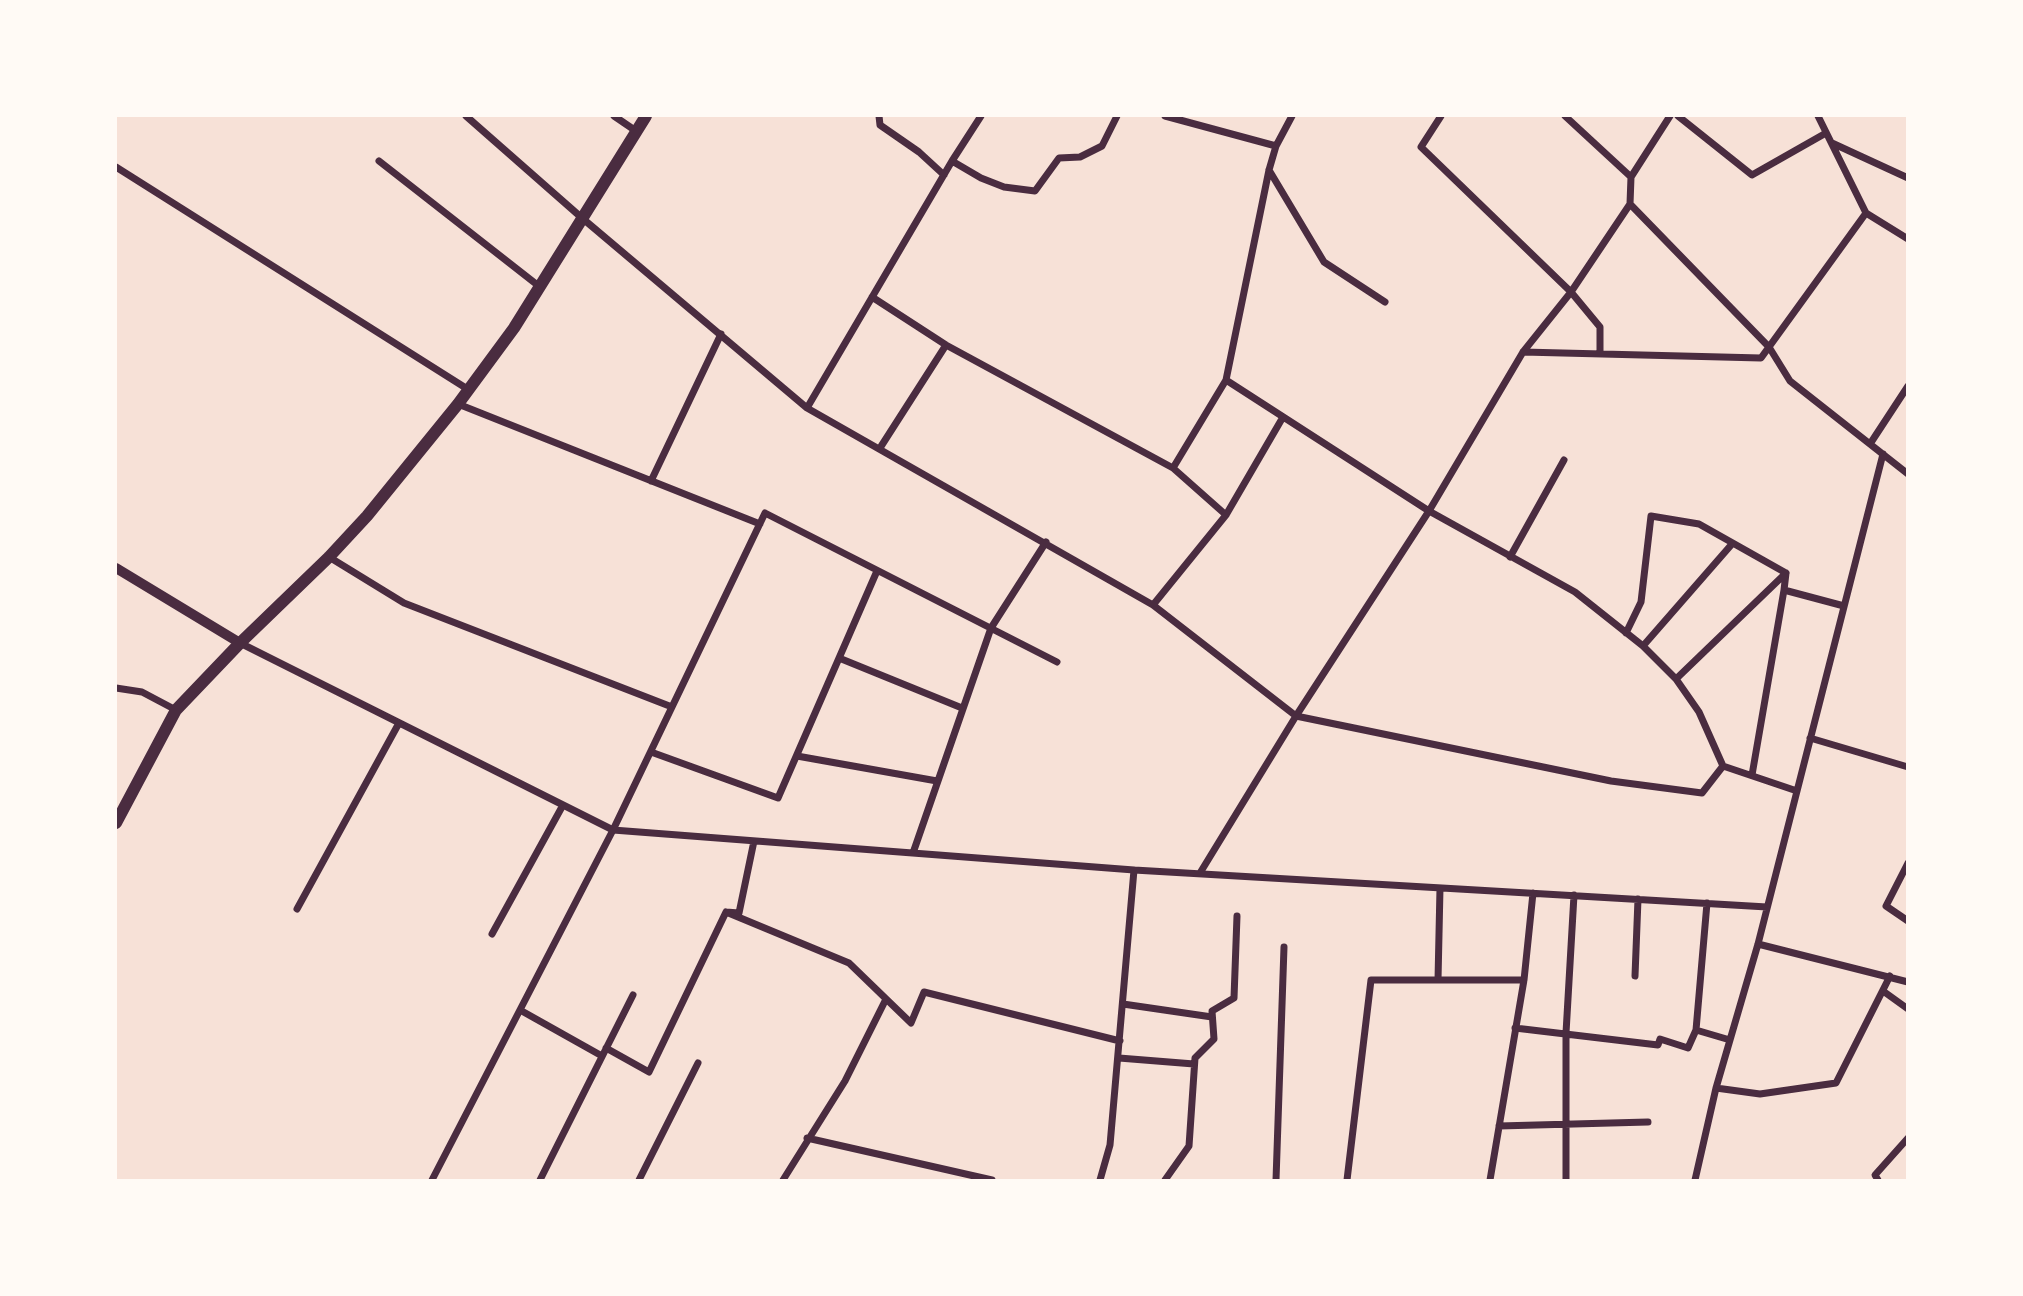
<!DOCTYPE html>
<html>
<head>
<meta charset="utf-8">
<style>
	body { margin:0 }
	#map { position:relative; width:2023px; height:1296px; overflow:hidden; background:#f7e1d7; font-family:"Roboto Condensed",sans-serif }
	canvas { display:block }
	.frame { position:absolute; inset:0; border:117px solid #fffaf5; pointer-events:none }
</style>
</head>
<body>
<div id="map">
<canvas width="2023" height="1296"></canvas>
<div class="frame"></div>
</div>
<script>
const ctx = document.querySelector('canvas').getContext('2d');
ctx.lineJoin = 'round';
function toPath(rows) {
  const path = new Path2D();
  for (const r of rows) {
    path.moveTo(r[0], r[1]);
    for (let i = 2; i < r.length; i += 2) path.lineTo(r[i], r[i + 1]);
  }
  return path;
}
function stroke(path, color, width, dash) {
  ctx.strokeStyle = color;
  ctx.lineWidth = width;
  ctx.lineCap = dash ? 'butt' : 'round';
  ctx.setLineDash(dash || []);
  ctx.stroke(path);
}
stroke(toPath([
	[466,116,582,218,807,408,1153,605,1296,716,1611,781,1702,793,1723,766],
	[614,116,636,131],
	[879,116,880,125,919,152,944,175],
	[1165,116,1276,146],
	[1441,116,1421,147,1571,292,1600,327,1600,354],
	[1565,116,1631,177],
	[1678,116,1752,175,1826,133],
	[1818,116,1866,213,1908,239],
	[1832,143,1908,178],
	[379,161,540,287],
	[952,161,981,116],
	[116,167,469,390],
	[1269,170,1324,262,1385,302],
	[1630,204,1769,347,1790,381,1908,474],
	[872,297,946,345,1173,468,1226,515],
	[1523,352,1761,358,1866,213],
	[1226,380,1269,170,1276,146,1292,116],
	[458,404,760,524],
	[807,408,952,161,981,178,1004,187,1035,191,1059,158,1080,157,1102,146,1117,116],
	[1870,444,1908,386],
	[880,448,946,345],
	[1173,468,1226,380,1429,511,1575,592,1643,646,1676,679,1699,712,1723,766,1797,791],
	[651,481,721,334],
	[329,557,404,603,672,707],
	[1510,557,1564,460],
	[1153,605,1226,515,1283,417],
	[1626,633,1641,602,1651,516,1699,524,1786,573,1784,590,1844,606],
	[240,643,613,830,1134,870,1767,907],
	[1643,646,1732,544],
	[839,658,962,708],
	[1676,679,1786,573],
	[116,688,142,692,176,710],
	[1810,738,1908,767],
	[651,752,778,798,877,571],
	[797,756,937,781],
	[1752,775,1784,590],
	[913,853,991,628,1046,542],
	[1908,863,1886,906,1908,921],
	[1200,873,1296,716,1429,511,1523,352,1571,292,1630,204,1631,177,1670,116],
	[297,909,399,723],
	[726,912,849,963,911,1023,924,992,1120,1041],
	[492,934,563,805],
	[1758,944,1908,982],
	[1635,976,1638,899],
	[1438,980,1440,888],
	[1883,991,1908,1009],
	[1123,1004,1212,1017],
	[520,1010,602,1056],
	[1515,1028,1658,1045,1660,1039,1688,1048,1696,1030,1730,1040],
	[1696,1030,1707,903],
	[606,1048,649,1072,726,912,739,913,754,841],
	[1119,1058,1194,1064],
	[1716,1088,1760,1094,1836,1083,1890,976],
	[1499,1126,1648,1122],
	[807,1138,992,1180],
	[432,1180,613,830,765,513,1057,662],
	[540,1180,633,995],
	[639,1180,698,1063],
	[783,1180,845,1081,886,999],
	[1100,1180,1110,1145,1134,870],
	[1165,1180,1189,1146,1195,1058,1214,1039,1212,1011,1234,998,1237,916],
	[1276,1180,1284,947],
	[1347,1180,1371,980,1524,980],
	[1490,1180,1524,980,1533,893],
	[1566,1180,1566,1033,1574,895],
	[1695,1180,1716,1088,1758,944,1883,454],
	[1878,1180,1875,1175,1908,1138]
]), '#4a2c40', 7);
stroke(toPath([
	[116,568,240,643]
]), '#4a2c40', 10);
stroke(toPath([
	[116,823,176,710,240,643,329,557,367,516,458,404,514,328,646,116]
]), '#4a2c40', 12);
</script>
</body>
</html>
